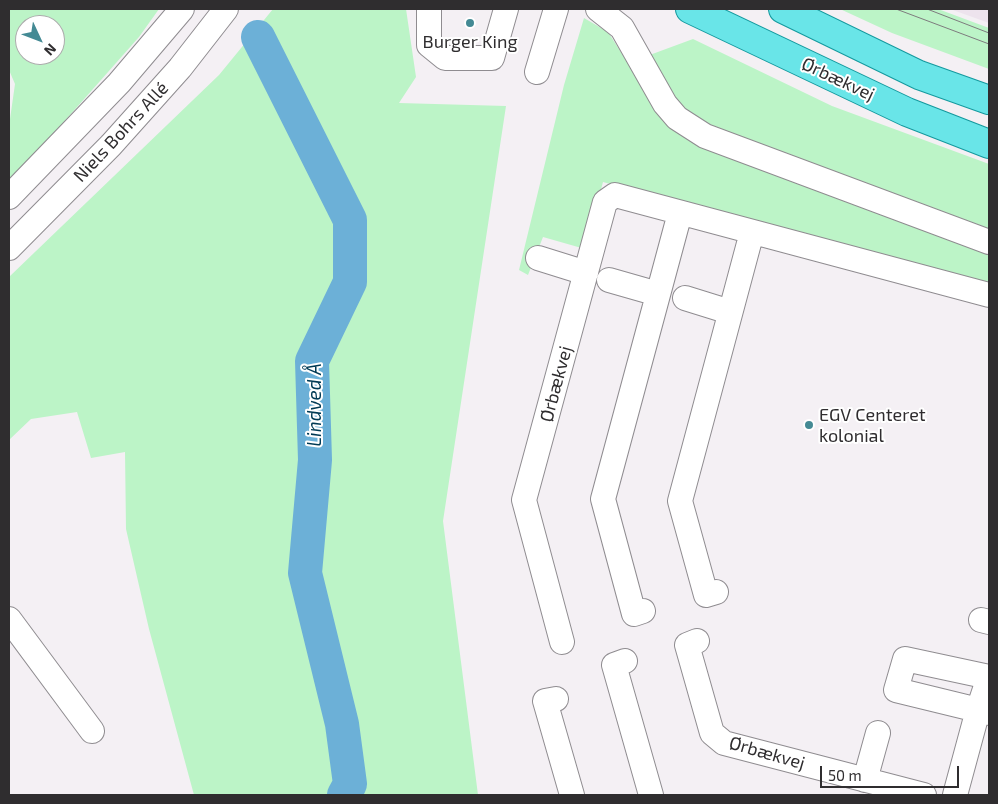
<!DOCTYPE html>
<html>
<head>
<meta charset="utf-8">
<style>
	body { margin:0 }
	#map { position:relative; width:998px; height:804px; overflow:hidden; background:#f4f0f4; font-family:"Exo 2",sans-serif }
	canvas { display:block }
	.frame { position:absolute; inset:0; border:10px solid #2f2d2f; pointer-events:none }
	.north { position:absolute; left:15px; top:15px; width:50px; height:50px; box-sizing:border-box; background:#fff; border:1px solid #acabac; border-radius:50%; rotate:133deg; font-size:14px; font-weight:700; line-height:20px; text-align:center; color:#2f2d2f }
	.north::after { content:''; display:block; margin:auto; width:18px; height:22px; background:#448a94; clip-path:polygon(50% 0,100% 100%,50% 72%,0 100%) }
	.scale { position:absolute; left:820px; top:766px; width:139px; height:22px; box-sizing:border-box; border:2px solid #2f2d2f; border-top:0; padding-left:6px; font-size:15px; line-height:18px; white-space:nowrap; color:#2f2d2f; -webkit-text-stroke:4px #fff; paint-order:stroke }
</style>
</head>
<body>
<div id="map">
<canvas width="998" height="804"></canvas>
<div class="frame"></div>
<div class="north">N</div>
<div class="scale">50 m</div>
</div>
<script>
const ctx = document.querySelector('canvas').getContext('2d');
ctx.lineJoin = 'round';
function fillPath(path, color) {
  ctx.fillStyle = color;
  ctx.fill(path, 'evenodd');
}
function toPath(rows) {
  const path = new Path2D();
  for (const r of rows) {
    path.moveTo(r[0], r[1]);
    for (let i = 2; i < r.length; i += 2) path.lineTo(r[i], r[i + 1]);
  }
  return path;
}
function stroke(path, color, width, dash) {
  ctx.strokeStyle = color;
  ctx.lineWidth = width;
  ctx.lineCap = dash ? 'butt' : 'round';
  ctx.setLineDash(dash || []);
  ctx.stroke(path);
}
function write(font, color, halo, rows, align = 'center') {
  ctx.font = font + ' "Exo 2",sans-serif';
  ctx.lineWidth = 4;
  ctx.setLineDash([]);
  ctx.textBaseline = 'middle';
  ctx.strokeStyle = halo;
  ctx.fillStyle = color;
  for (const [text, x, y, turn = 0] of rows) {
    ctx.save();
    ctx.translate(x, y);
    ctx.rotate((+turn || 0) * Math.PI / 180);
    ctx.textAlign = isNaN(turn) ? turn : align;
    if (halo) ctx.strokeText(text, 0, 0);
    ctx.fillText(text, 0, 0);
    ctx.restore();
  }
}
fillPath(toPath([
	[950,9,989,9,989,23]
]), '#ede3ed');
fillPath(toPath([
	[9,9,159,9,139,37,39,150,9,179,9,126,15,84,9,70],
	[25,25,55,25,55,55,25,55],
	[273,9,406,9,416,77,399,103,506,106,443,521,478,795,194,795,149,629,126,529,125,452,91,458,77,412,31,419,9,440,9,277,219,75],
	[840,9,938,9,989,28,989,69,892,33],
	[584,18,608,32,628,63,693,39,832,106,989,164,989,288,603,182,585,249,543,237,528,275,519,270,564,85]
]), '#bcf4c7');
stroke(toPath([
	[258,37,350,220,350,282,312,361,315,460,305,573,342,724,350,784,344,795]
]), '#6cb0d7', 34);
const minor = toPath([
	[429,9,429,45,445,58,492,58,506,9],
	[598,9,622,28,665,104,677,118,705,136,989,242],
	[537,72,556,9],
	[9,197,119,83,182,9],
	[9,248,111,145,180,68,226,9],
	[538,258,586,273],
	[609,280,658,294],
	[685,298,730,312],
	[716,592,706,595,680,501,752,232],
	[643,611,634,614,603,499,680,213],
	[9,619,92,731],
	[981,620,989,622],
	[697,641,687,645,712,733,724,743,924,795],
	[562,642,524,500,605,202,615,195,989,295],
	[625,661,614,665,651,795],
	[556,699,545,701,572,795],
	[865,780,878,733],
	[955,795,978,710,989,677,905,659,896,690,978,710,989,713]
]);
const major = toPath([
	[690,9,907,112,989,144],
	[783,9,919,75,989,100]
]);
stroke(minor, '#8f8c90', 26);
stroke(major, '#14999e', 30);
stroke(minor, '#fff', 24);
stroke(major, '#69e5e8', 28);
stroke(toPath([
	[896,9,989,44],
	[927,9,989,33]
]), '#7e7b7e', 1);
for (const [x, y, r, color] of [
	[470,23,5,"#448a94"],
	[809,425,5,"#448a94"]
]) {
  const dot = new Path2D();
  dot.arc(x, y, r, 0, 2 * Math.PI);
  ctx.fillStyle = color;
  ctx.fill(dot);
  stroke(dot, '#fff', 2);
}
write('18px', '#2f2d2f', '#fff', [
	["Burger King",470,42],
	["EGV Centeret",819,415,"left"],
	["kolonial",819,436,"left"]
]);
write('18px', '#2f2d2f', '#fff', [
	["Ørbækvej",838,79,25],
	["Niels Bohrs Allé",121,132,-47],
	["Ørbækvej",556,384,-75],
	["Ørbækvej",767,753,16]
]);
write('italic 19px', '#003a54', '#fff', [
	["Lindved Å",315,405,-90]
]);
</script>
</body>
</html>
